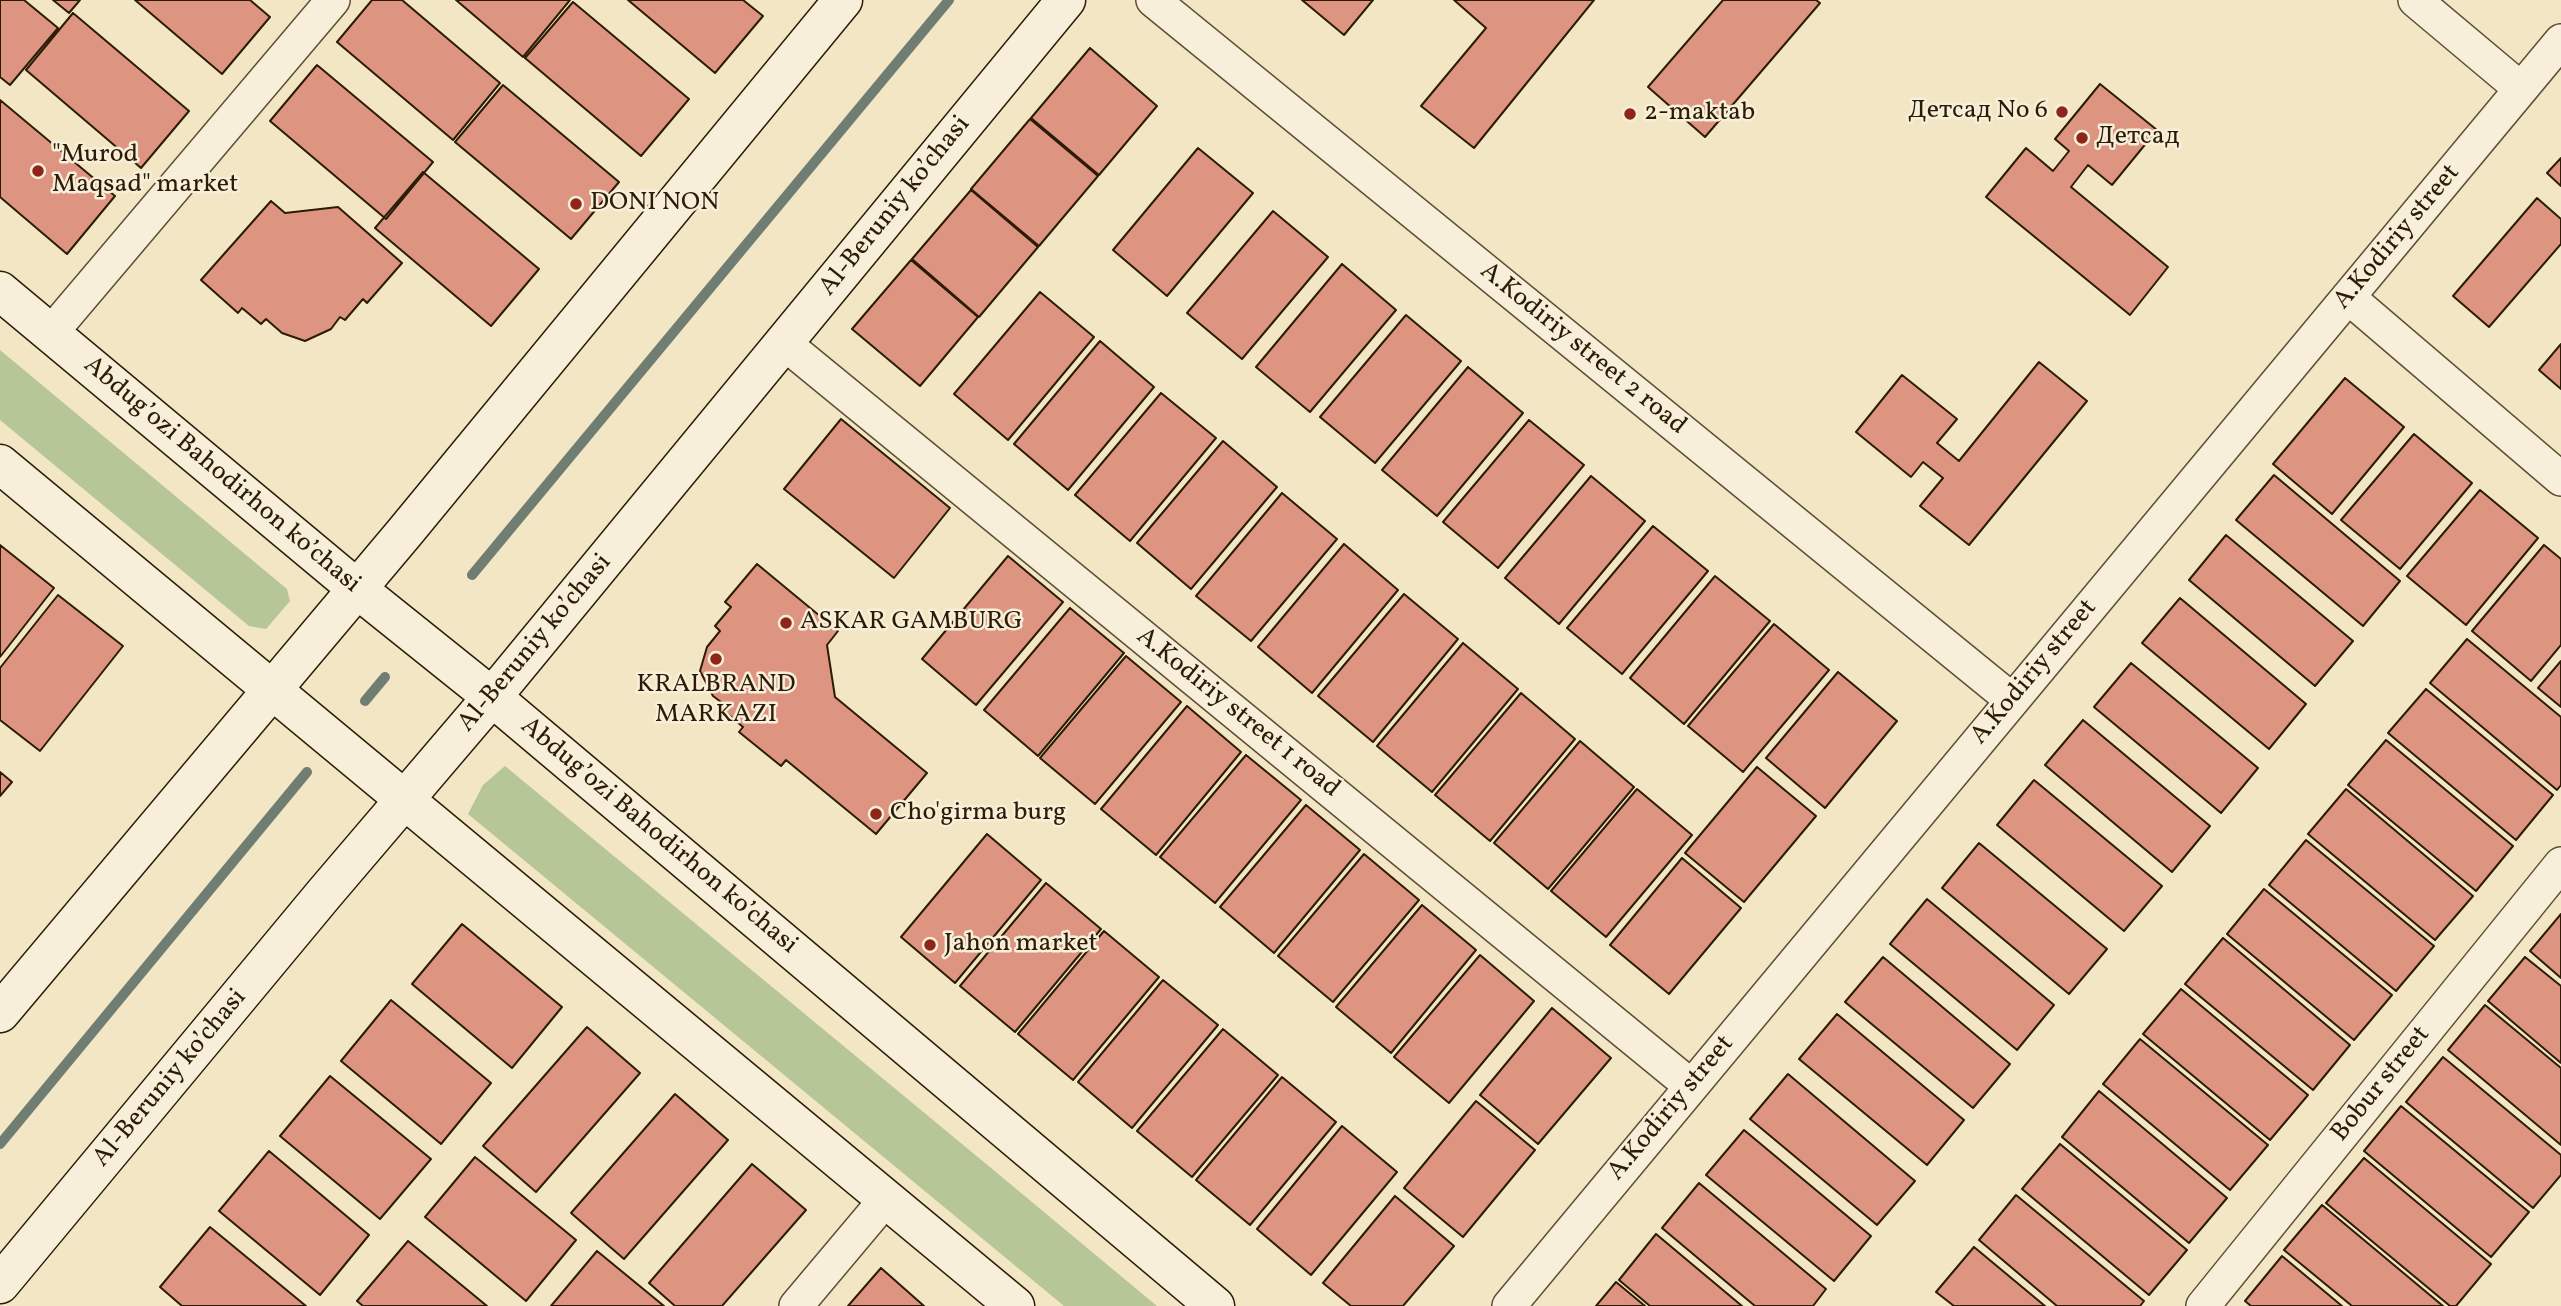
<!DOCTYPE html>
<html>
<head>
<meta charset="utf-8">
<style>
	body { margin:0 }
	canvas { display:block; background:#f3e6c4 }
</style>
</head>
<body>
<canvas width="2561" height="1306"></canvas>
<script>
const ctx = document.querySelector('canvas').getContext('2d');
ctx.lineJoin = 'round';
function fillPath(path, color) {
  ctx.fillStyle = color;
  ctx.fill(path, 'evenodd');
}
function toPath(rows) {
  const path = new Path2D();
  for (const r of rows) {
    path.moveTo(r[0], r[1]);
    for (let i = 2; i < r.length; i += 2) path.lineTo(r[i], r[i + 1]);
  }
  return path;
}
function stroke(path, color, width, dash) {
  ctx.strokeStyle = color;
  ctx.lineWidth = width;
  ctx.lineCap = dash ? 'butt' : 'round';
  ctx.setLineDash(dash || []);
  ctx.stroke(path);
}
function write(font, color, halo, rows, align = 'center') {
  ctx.font = font + ' Vollkorn,serif';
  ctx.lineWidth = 5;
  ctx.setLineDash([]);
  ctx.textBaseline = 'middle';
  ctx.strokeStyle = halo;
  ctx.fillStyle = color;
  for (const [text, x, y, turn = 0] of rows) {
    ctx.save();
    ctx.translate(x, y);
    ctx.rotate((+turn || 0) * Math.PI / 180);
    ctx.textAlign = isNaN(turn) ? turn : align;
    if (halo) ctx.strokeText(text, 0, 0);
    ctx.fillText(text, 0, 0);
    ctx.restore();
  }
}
fillPath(toPath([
	[0,350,287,589,290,601,266,629,249,626,0,420],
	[505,766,985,1163,1157,1306,1064,1306,468,814,483,785]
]), '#b7c697');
stroke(toPath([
	[472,575,949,0],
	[365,701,385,677],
	[0,1144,307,772]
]), '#707d73', 10);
const building = toPath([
	[0,0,24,0,58,28,10,85,0,77,0,0],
	[53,0,80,0,69,13,53,0],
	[135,0,250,0,270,17,222,74,135,0],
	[372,0,402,0,500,83,453,140,337,42,372,0],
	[456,0,570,0,523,57,456,0],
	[628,0,743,0,763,16,715,73,628,0],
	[1302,0,1373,0,1344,35,1302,0],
	[1454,0,1594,0,1474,148,1421,106,1486,28,1454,0],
	[1723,0,1816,0,1820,3,1705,137,1648,87,1723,0],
	[573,2,689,99,641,156,525,58,573,2],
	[73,13,189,111,141,168,26,70,73,13],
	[1090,48,1157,106,1099,175,1031,118,1090,48],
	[317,65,433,162,386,219,270,121,317,65],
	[2100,84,2157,130,2112,185,2088,165,2071,187,2168,267,2130,315,1986,197,2026,148,2053,171,2069,151,2055,139,2100,84],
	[503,85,619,182,571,239,455,142,503,85],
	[0,100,115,196,67,254,0,197,0,100],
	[1030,119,1098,176,1039,246,971,189,1030,119],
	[1198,148,1253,193,1167,296,1113,250,1198,148],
	[2561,158,2561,186,2547,173,2561,158],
	[423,172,539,269,491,326,375,228,423,172],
	[971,190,1038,247,979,317,912,259,971,190],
	[2537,198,2561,219,2561,244,2489,327,2453,296,2537,198],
	[271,201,285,213,338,207,402,263,367,303,363,299,345,320,340,317,331,329,305,341,282,333,266,319,261,324,242,308,238,313,201,280,271,201],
	[1273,211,1328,257,1242,359,1187,313,1273,211],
	[911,260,978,317,920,386,852,329,911,260],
	[1342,264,1396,310,1310,412,1256,367,1342,264],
	[1040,292,1094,337,1008,440,954,394,1040,292],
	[1406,315,1461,361,1375,463,1320,417,1406,315],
	[1100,341,1154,387,1068,490,1014,444,1100,341],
	[2561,344,2561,389,2539,370,2561,344],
	[2039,362,2087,401,1969,545,1920,506,1943,478,1923,462,1911,477,1856,432,1902,375,1957,419,1937,443,1959,461,2039,362],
	[1468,367,1523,413,1437,516,1382,470,1468,367],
	[2345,378,2404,427,2332,514,2273,464,2345,378],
	[1161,393,1216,438,1130,541,1075,495,1161,393],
	[841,419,950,508,894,578,784,489,841,419],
	[1529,420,1584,465,1498,568,1443,522,1529,420],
	[2414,434,2472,483,2400,569,2341,520,2414,434],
	[1223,441,1277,487,1191,589,1137,543,1223,441],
	[2274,475,2400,581,2363,626,2236,520,2274,475],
	[1591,476,1645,521,1559,624,1505,578,1591,476],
	[2480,490,2538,538,2466,625,2407,576,2480,490],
	[1282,493,1337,539,1251,641,1196,596,1282,493],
	[1653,526,1708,571,1622,674,1567,628,1653,526],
	[2226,535,2353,641,2315,686,2189,580,2226,535],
	[1344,544,1398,590,1312,693,1258,647,1344,544],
	[0,545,54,588,0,657,0,545],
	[2544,545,2561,559,2561,645,2531,681,2472,631,2544,545],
	[1008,556,1063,602,976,705,922,659,1008,556],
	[757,564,838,631,827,645,835,697,927,773,876,834,786,760,781,766,739,732,743,727,723,710,725,705,713,696,700,671,707,647,720,631,715,626,731,607,725,602,757,564],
	[1715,576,1770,621,1684,724,1630,678,1715,576],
	[1404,594,1458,639,1373,742,1318,696,1404,594],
	[58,595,123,646,40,751,0,720,0,668,58,595],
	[2180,598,2306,704,2269,749,2142,643,2180,598],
	[1070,608,1124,653,1038,756,984,710,1070,608],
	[1774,624,1829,670,1743,772,1688,726,1774,624],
	[2467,639,2561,717,2561,785,2557,790,2430,683,2467,639],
	[1463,643,1518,689,1432,792,1377,746,1463,643],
	[1126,656,1181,702,1095,804,1040,758,1126,656],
	[2561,661,2561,707,2538,688,2561,661],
	[2131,663,2258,768,2221,813,2094,707,2131,663],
	[1838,672,1897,721,1825,808,1766,758,1838,672],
	[2426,689,2553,795,2516,840,2388,733,2426,689],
	[1521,693,1575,739,1490,841,1435,795,1521,693],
	[1187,706,1241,752,1156,855,1101,809,1187,706],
	[2083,720,2210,826,2172,872,2045,765,2083,720],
	[2386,740,2513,846,2476,891,2348,785,2386,740],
	[1580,741,1634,787,1548,889,1494,843,1580,741],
	[1246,755,1301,800,1215,903,1160,857,1246,755],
	[1757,767,1816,816,1744,902,1685,853,1757,767],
	[0,772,12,782,0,796,0,772],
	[2034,780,2162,886,2124,931,1997,825,2034,780],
	[1637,789,1692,835,1606,937,1551,891,1637,789],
	[2346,789,2473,896,2435,940,2308,834,2346,789],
	[1306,805,1360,850,1274,953,1220,907,1306,805],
	[987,834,1041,880,955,983,901,937,987,834],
	[2306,840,2434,946,2396,991,2269,885,2306,840],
	[1979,843,2107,949,2069,994,1942,888,1979,843],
	[1364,854,1419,900,1333,1002,1278,956,1364,854],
	[1682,858,1741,908,1669,994,1610,945,1682,858],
	[1046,883,1101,929,1015,1032,960,986,1046,883],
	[2264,889,2392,995,2354,1040,2227,934,2264,889],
	[1927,899,2054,1005,2017,1050,1890,944,1927,899],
	[1422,905,1476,950,1391,1053,1336,1007,1422,905],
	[2561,914,2561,978,2530,951,2561,914],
	[462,924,562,1007,512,1068,412,984,462,924],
	[1104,931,1159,977,1073,1080,1018,1034,1104,931],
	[2223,938,2350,1045,2313,1090,2185,984,2223,938],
	[1480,955,1534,1001,1449,1103,1394,1057,1480,955],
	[1883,957,2010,1064,1973,1108,1845,1002,1883,957],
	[2525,957,2561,986,2561,1063,2488,1001,2525,957],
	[1163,980,1218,1025,1132,1128,1078,1082,1163,980],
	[2181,989,2308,1095,2270,1140,2143,1034,2181,989],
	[391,1000,491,1083,441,1144,341,1061,391,1000],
	[2485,1005,2561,1068,2561,1145,2448,1050,2485,1005],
	[1552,1008,1611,1058,1538,1144,1480,1095,1552,1008],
	[1837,1014,1964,1120,1927,1165,1799,1059,1837,1014],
	[587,1027,640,1073,536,1192,483,1146,587,1027],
	[1223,1029,1278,1075,1192,1177,1137,1131,1223,1029],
	[2140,1039,2268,1145,2230,1190,2103,1084,2140,1039],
	[2443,1057,2561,1155,2561,1175,2533,1208,2406,1102,2443,1057],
	[1788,1074,1915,1181,1877,1225,1750,1119,1788,1074],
	[330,1076,431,1159,380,1219,280,1136,330,1076],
	[1282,1077,1336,1122,1250,1225,1196,1180,1282,1077],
	[2099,1091,2227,1198,2189,1243,2062,1137,2099,1091],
	[675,1094,728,1140,624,1259,571,1213,675,1094],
	[1476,1101,1535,1150,1463,1237,1404,1188,1476,1101],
	[2401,1106,2529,1212,2491,1257,2364,1151,2401,1106],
	[1342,1126,1397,1172,1311,1275,1257,1229,1342,1126],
	[1744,1130,1871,1236,1834,1281,1706,1175,1744,1130],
	[2060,1144,2187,1250,2149,1295,2022,1189,2060,1144],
	[269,1151,369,1235,320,1295,219,1211,269,1151],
	[475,1157,576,1240,526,1301,425,1217,475,1157],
	[2364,1158,2491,1264,2456,1306,2450,1306,2326,1203,2364,1158],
	[752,1164,806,1210,722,1306,675,1306,649,1283,752,1164],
	[1699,1183,1826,1289,1813,1306,1755,1306,1662,1228,1699,1183],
	[2016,1195,2144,1301,2140,1306,2057,1306,1979,1240,2016,1195],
	[1395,1196,1454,1246,1403,1306,1351,1306,1323,1283,1395,1196],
	[2322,1205,2443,1306,2352,1306,2284,1250,2322,1205],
	[210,1227,306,1306,182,1306,160,1287,210,1227],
	[1656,1234,1742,1306,1650,1306,1619,1280,1656,1234],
	[408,1241,487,1306,363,1306,357,1301,408,1241],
	[1974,1247,2045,1306,1954,1306,1936,1292,1974,1247],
	[597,1251,664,1306,551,1306,597,1251],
	[2282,1256,2342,1306,2251,1306,2245,1301,2282,1256],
	[881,1268,924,1306,848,1306,881,1268],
	[1616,1282,1645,1306,1596,1306,1616,1282]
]);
fillPath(building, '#dd9582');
stroke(building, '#2c1c05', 2);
const street = toPath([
	[1153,0,2012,700],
	[2415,0,2521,89],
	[2348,297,2561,479],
	[50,334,333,0],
	[784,343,1691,1086],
	[796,1306,886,1199],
	[1509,1306,2561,41],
	[2203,1306,2561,864]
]);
const secondary = toPath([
	[0,291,356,588,492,697,1215,1306],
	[0,464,1015,1306],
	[0,1013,405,532,843,0],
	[0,1284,324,894,492,697,1066,0]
]);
stroke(street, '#5e4e35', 36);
stroke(secondary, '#2c1c05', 41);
stroke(street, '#f7efd9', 33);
stroke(secondary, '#f7efd9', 38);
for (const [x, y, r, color] of [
	[2062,112,7,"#8f2418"],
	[1630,114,7,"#8f2418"],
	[2082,138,7,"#8f2418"],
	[38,171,7,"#8f2418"],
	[576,204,7,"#8f2418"],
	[786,623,7,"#8f2418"],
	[716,659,7,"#8f2418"],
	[876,814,7,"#8f2418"],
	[930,945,7,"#8f2418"]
]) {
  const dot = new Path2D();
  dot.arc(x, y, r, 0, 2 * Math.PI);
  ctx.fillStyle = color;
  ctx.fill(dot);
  stroke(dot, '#f7efd9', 2.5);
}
write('26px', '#2c1c05', '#f7efd9', [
	["Детсад No 6",2048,112,"right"],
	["2-maktab",1644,114],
	["Детсад",2096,138],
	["\"Murod",52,156],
	["Maqsad\" market",52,186],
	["DONI NON",590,204],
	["ASKAR GAMBURG",800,623],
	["KRALBRAND",716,686,"center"],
	["MARKAZI",716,716,"center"],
	["Cho'girma burg",890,814],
	["Jahon market",944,945]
], 'left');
write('26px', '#2c1c05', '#f7efd9', [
	["Al-Beruniy ko’chasi",896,207,-51],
	["A.Kodiriy street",2398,238,-50],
	["A.Kodiriy street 2 road",1582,350,39],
	["Abdug’ozi Bahodirhon ko’chasi",221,476,40],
	["Al-Beruniy ko’chasi",536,644,-50],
	["A.Kodiriy street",2035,673,-50],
	["A.Kodiriy street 1 road",1237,714,39],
	["Abdug’ozi Bahodirhon ko’chasi",658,837,40],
	["Al-Beruniy ko’chasi",171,1079,-50],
	["Bobur street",2382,1085,-51],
	["A.Kodiriy street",1672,1109,-50]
]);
</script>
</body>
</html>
